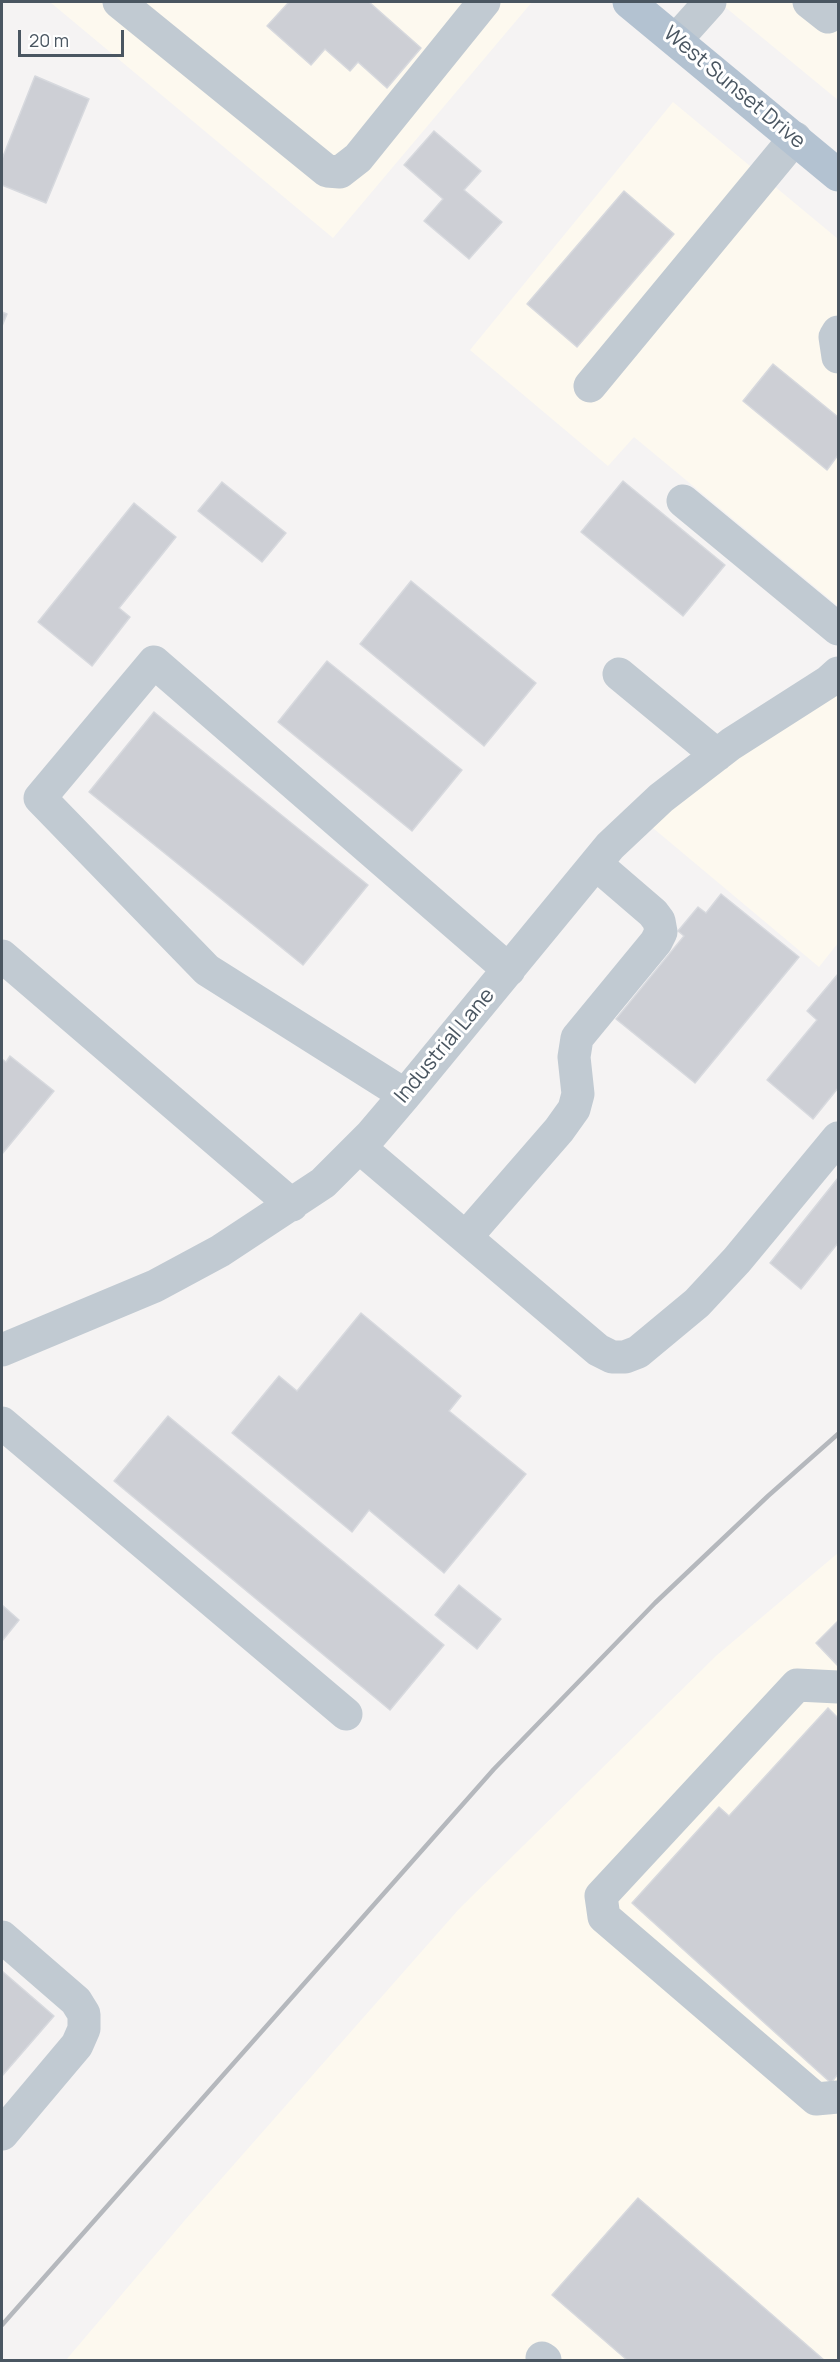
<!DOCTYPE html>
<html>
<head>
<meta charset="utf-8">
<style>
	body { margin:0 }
	#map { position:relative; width:840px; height:2362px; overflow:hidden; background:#f5f3f3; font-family:Manrope,sans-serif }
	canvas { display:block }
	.frame { position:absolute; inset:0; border:3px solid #4a5661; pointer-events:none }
	.scale { position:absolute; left:18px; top:30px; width:106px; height:27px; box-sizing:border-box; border:3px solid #4a5661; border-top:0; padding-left:8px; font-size:18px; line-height:21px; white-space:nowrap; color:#4a5661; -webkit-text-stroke:4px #fff; paint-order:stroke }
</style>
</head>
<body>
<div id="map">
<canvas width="840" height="2362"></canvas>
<div class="frame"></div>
<div class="scale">20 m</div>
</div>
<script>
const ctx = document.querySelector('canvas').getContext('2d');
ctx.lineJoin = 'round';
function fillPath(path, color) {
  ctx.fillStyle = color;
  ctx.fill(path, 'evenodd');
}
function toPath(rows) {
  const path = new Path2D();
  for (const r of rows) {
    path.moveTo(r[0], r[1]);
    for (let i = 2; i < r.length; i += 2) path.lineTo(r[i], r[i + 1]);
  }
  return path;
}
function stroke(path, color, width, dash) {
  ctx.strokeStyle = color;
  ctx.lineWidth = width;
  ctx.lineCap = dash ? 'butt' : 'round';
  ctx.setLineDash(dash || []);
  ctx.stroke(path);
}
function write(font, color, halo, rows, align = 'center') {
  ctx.font = font + ' Manrope,sans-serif';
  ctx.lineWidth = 6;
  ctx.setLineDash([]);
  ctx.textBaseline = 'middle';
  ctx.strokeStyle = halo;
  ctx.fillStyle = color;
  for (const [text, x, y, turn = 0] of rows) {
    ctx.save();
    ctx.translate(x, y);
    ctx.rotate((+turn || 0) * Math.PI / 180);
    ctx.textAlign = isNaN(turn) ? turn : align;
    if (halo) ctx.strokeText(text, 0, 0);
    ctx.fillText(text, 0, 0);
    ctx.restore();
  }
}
fillPath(toPath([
	[50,2,532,2,333,238],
	[719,2,838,2,838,100],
	[673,102,838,239,838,606,634,437,608,466,470,350],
	[838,680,838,943,819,967,647,823],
	[838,1553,838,2360,66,2360,185,2220,459,1909,717,1655]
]), '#fdf9ef');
const building = toPath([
	[289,2,369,2,421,48,387,88,358,62,350,71,325,49,311,65,267,26,289,2],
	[35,76,89,99,46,203,2,185,2,159,35,76],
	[434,131,481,171,464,190,502,222,469,259,424,221,443,199,404,165,434,131],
	[624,191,674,234,577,347,527,304,624,191],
	[2,312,7,314,2,326,2,312],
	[773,364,838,417,838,455,827,470,743,401,773,364],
	[623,481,725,565,683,616,581,532,623,481],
	[222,482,286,533,262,562,198,511,222,482],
	[134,503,176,537,119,608,130,617,92,666,38,622,134,503],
	[411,581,536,683,484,746,360,644,411,581],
	[327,661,462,770,412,831,278,722,327,661],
	[154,712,368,885,303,965,89,792,154,712],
	[721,894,799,957,695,1083,616,1019,684,936,678,931,698,907,706,913,721,894],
	[838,974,838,1088,813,1119,767,1080,817,1020,807,1011,838,974],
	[10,1056,54,1091,2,1154,2,1059,6,1062,10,1056],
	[838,1178,838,1243,801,1289,770,1263,838,1178],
	[361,1313,461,1396,449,1411,526,1474,444,1573,369,1510,352,1532,232,1433,279,1376,297,1391,361,1313],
	[168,1416,444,1645,390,1710,114,1481,168,1416],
	[459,1585,501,1619,477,1649,435,1615,459,1585],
	[2,1605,19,1620,2,1641,2,1605],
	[838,1621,838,1666,816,1643,838,1621],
	[828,1708,838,1718,838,2074,831,2083,632,1903,719,1807,729,1816,828,1708],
	[2,1971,54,2016,2,2076,2,1971],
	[638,2198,824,2360,627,2360,552,2295,638,2198]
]);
fillPath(building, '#cdcfd5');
stroke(building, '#d7d9de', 1.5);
stroke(toPath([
	[119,2,327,171,340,172,358,158,484,2],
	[809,2,828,17],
	[676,40,710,2],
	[838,332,835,337,838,357],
	[590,386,795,138],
	[683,501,838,629],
	[619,674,717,755],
	[2,956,292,1205],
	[405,1095,207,970,40,798,154,662,509,970],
	[359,1147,598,1350,612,1357,625,1357,638,1352,697,1303,737,1260,838,1138],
	[466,1237,559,1130,574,1109,578,1094,574,1057,577,1038,656,942,661,932,659,921,653,913,596,864],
	[2,1350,155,1286,220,1251,323,1183,371,1135,405,1095,610,846,661,798,731,744,828,682,838,673],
	[2,1423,346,1714],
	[838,1687,797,1685,601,1896,604,1917,816,2099,838,2097],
	[2,1937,76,2001,84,2014,84,2029,77,2045,2,2134],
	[542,2358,545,2360]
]), '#c1cad2', 33);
stroke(toPath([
	[629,2,838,175]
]), '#b3c2d1', 33);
stroke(toPath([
	[2,2325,494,1769,655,1603,768,1496,838,1434]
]), '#b5b8bd', 4.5);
write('21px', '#4a5661', '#fff', [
	["West Sunset Drive",734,88,40],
	["Industrial Lane",445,1046,-50]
]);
</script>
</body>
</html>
